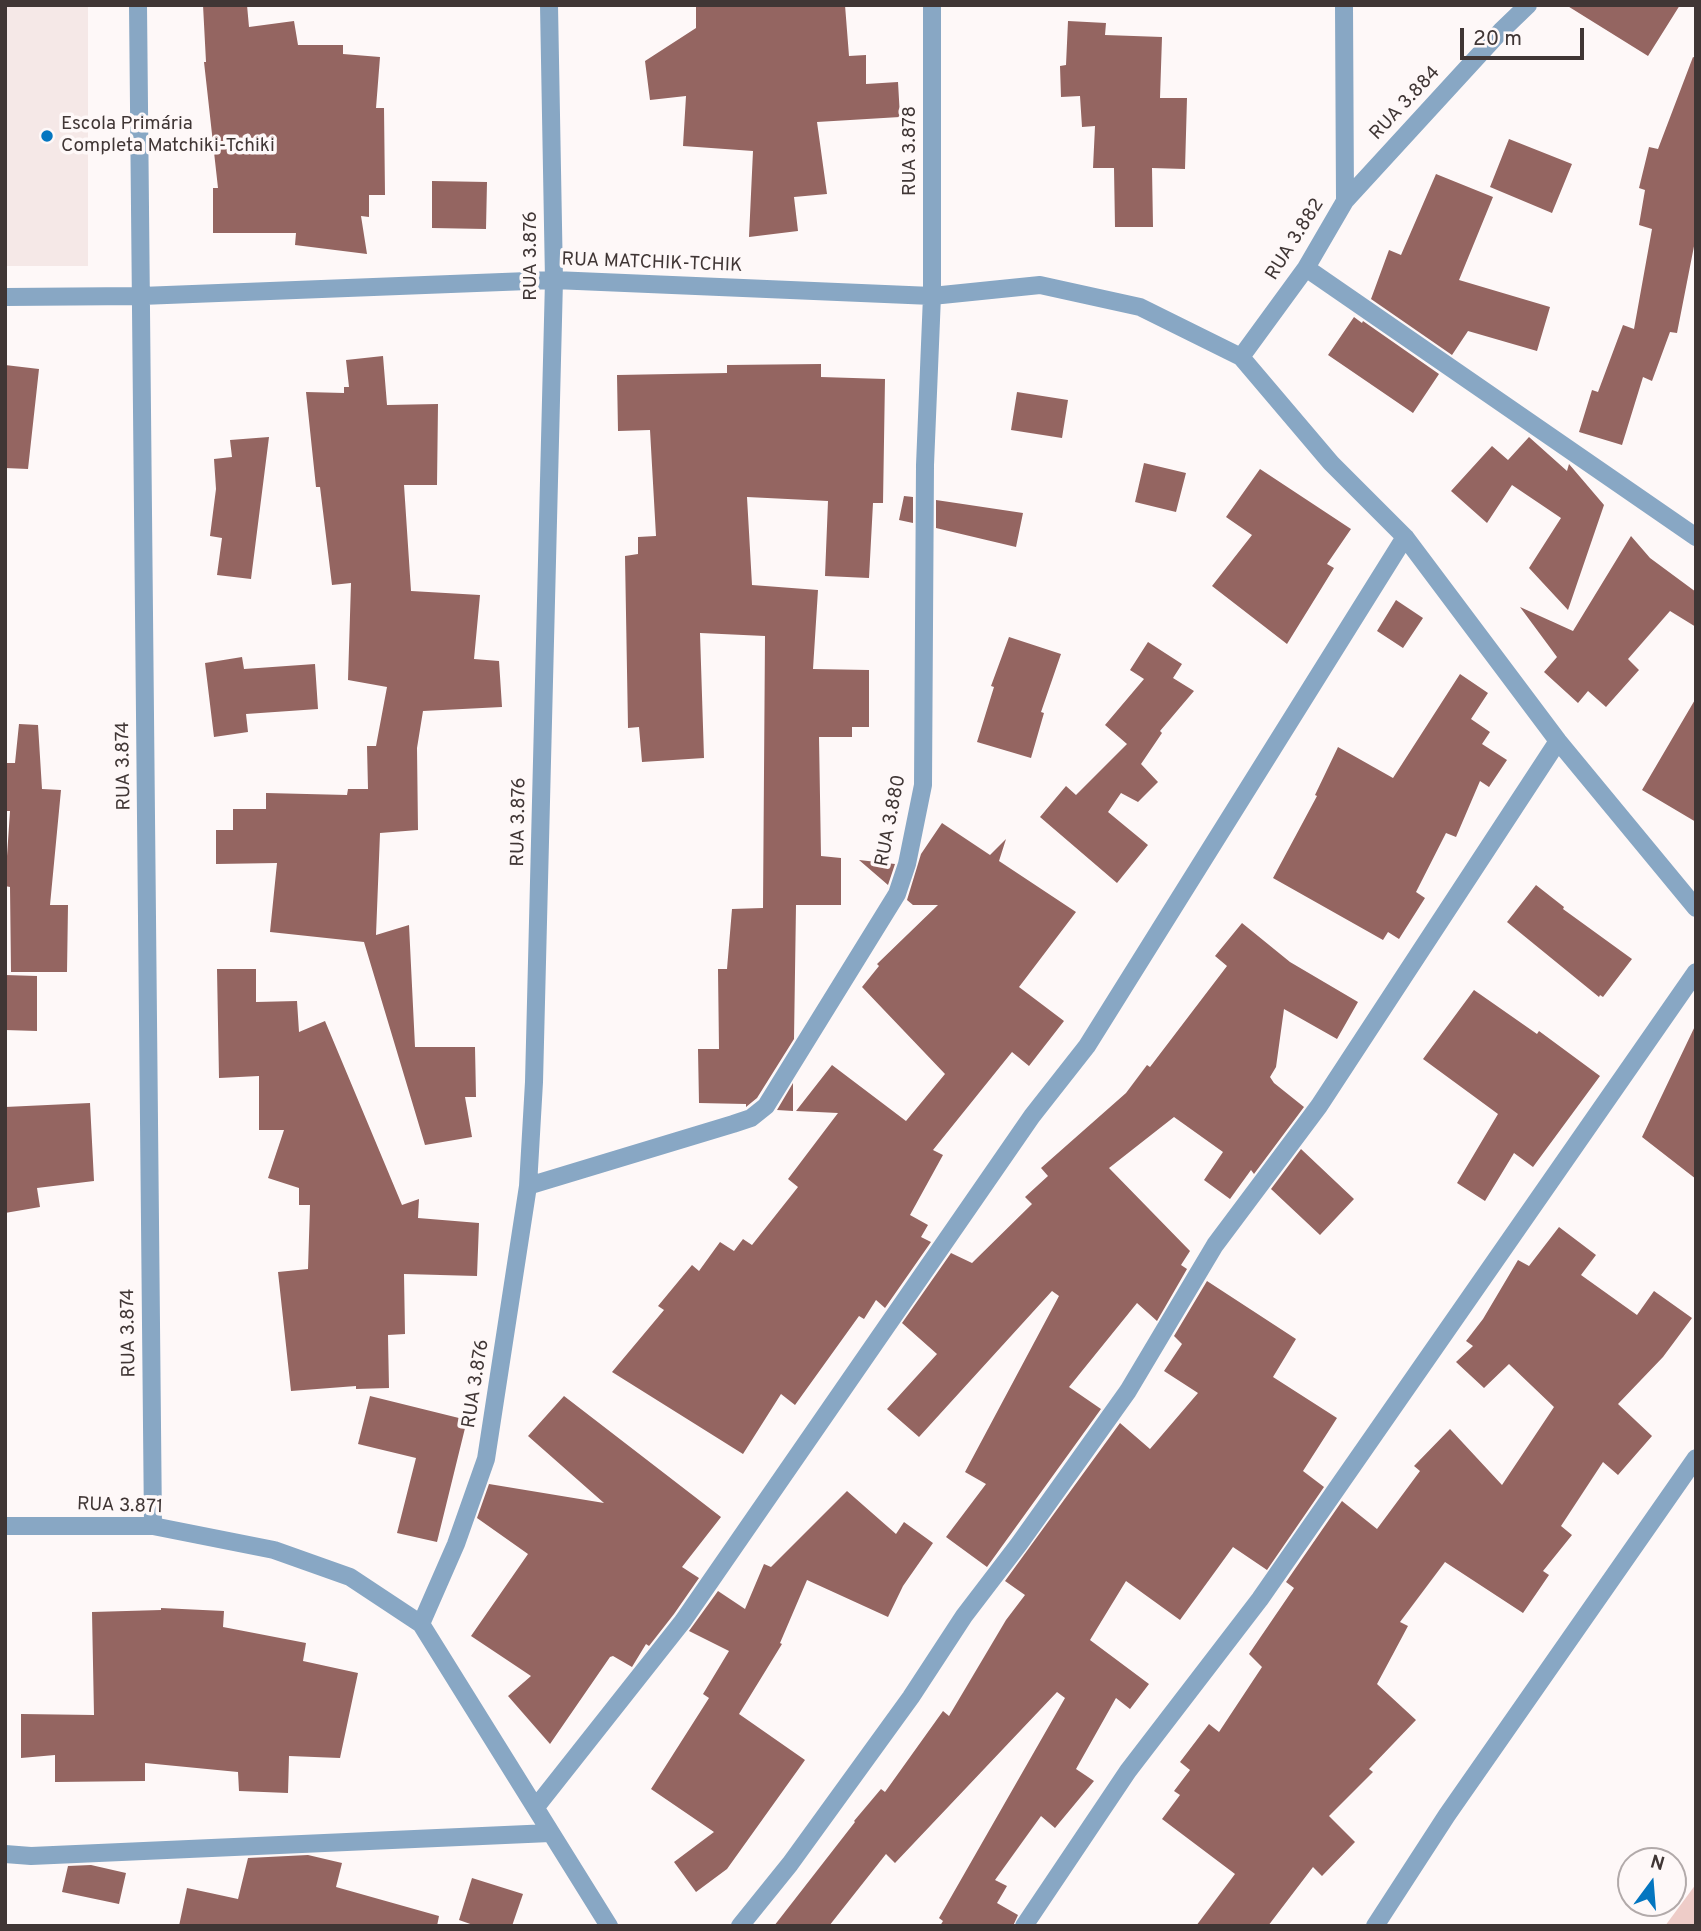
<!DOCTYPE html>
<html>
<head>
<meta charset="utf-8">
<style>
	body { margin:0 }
	#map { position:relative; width:1701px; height:1931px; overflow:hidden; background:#fef8f8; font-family:Overpass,sans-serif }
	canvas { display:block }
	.frame { position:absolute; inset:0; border:7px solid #403635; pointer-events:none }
	.north { position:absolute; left:1617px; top:1847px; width:70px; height:70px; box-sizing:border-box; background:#fef8f8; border:2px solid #b2aaaa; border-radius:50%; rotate:16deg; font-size:19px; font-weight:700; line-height:28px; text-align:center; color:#403635 }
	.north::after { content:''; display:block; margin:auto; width:24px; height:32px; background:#0476c0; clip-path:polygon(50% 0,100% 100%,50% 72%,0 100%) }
	.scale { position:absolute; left:1460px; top:28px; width:124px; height:32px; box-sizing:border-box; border:4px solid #403635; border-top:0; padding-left:9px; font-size:21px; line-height:24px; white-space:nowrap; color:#403635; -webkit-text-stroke:5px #fef8f8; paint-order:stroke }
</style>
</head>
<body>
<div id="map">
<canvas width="1701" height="1931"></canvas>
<div class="frame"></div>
<div class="north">N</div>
<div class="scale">20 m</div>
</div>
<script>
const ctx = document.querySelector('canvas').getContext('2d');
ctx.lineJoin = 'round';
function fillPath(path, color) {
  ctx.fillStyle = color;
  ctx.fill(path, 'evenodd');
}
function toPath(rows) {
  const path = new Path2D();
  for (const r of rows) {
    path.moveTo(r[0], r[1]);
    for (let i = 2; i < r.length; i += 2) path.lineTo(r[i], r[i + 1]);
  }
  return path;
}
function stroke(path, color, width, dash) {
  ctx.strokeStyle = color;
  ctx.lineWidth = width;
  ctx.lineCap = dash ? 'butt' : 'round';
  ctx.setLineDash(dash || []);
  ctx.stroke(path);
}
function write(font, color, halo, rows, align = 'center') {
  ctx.font = font + ' Overpass,sans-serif';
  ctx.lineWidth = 7;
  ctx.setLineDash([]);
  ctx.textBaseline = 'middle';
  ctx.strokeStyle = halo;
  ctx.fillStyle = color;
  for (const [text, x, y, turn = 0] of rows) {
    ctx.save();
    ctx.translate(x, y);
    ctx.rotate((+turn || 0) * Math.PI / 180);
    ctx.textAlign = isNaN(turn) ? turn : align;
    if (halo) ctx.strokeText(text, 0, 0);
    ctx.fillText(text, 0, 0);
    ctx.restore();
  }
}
fillPath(toPath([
	[5,5,88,5,88,266,5,266]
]), '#f5e8e7');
fillPath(toPath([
	[1696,1884,1696,1926,1665,1926]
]), '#eeccc8');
fillPath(toPath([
	[203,5,247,5,249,27,294,21,298,45,343,45,343,54,380,57,376,108,384,108,385,195,369,195,369,217,361,216,367,254,295,245,296,233,213,233,213,188,218,188,204,62,206,62],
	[696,5,845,5,849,56,866,55,866,84,898,82,900,117,817,122,827,194,794,197,798,231,749,237,753,151,683,146,686,96,650,100,645,61,696,28],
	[1566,5,1680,5,1648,56],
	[1068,21,1106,23,1105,35,1162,37,1160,98,1187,98,1185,169,1152,168,1153,227,1115,227,1114,168,1093,168,1095,126,1082,127,1080,96,1061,97,1060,66,1066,65],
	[1693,57,1696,58,1696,236,1677,333,1670,332,1652,381,1643,377,1622,445,1579,432,1592,390,1598,392,1623,325,1634,329,1652,229,1639,225,1645,190,1639,188,1649,147,1658,149],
	[1509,139,1572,164,1552,213,1490,187],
	[1436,174,1493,197,1459,280,1550,307,1537,351,1468,331,1452,355,1371,299,1389,250,1401,255],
	[432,181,487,182,486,229,432,228],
	[1354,317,1362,323,1363,321,1439,374,1413,413,1328,355],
	[383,356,387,405,438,404,437,485,404,485,411,591,480,595,474,659,499,661,502,707,423,711,417,748,418,830,380,833,376,935,409,925,415,1047,475,1047,476,1097,465,1097,472,1137,425,1145,364,942,270,932,277,863,216,864,216,830,233,830,233,809,266,809,266,793,347,795,348,789,368,789,367,746,376,746,387,687,348,680,351,583,332,585,320,487,316,487,306,392,344,393,344,387,349,387,346,360],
	[821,364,821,377,885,379,883,503,873,503,869,578,825,576,828,501,747,497,752,585,818,590,813,669,869,670,869,727,852,727,852,737,819,737,821,856,841,858,841,905,796,905,794,1039,757,1098,746,1107,746,1104,699,1103,698,1049,719,1049,718,969,727,969,732,909,763,908,765,636,700,633,704,758,642,762,639,727,628,728,625,556,638,554,638,537,656,536,650,430,618,431,617,375,727,373,727,365],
	[5,365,39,369,28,469,5,468],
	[1017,392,1068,400,1062,438,1011,430],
	[269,437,251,579,217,575,222,538,210,536,216,489,214,459,232,457,230,440],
	[1529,437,1567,471,1569,464,1604,505,1568,610,1529,568,1561,518,1512,485,1487,523,1451,491,1492,446,1508,460],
	[1144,463,1186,473,1176,512,1135,502],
	[1260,469,1351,529,1327,564,1334,568,1287,644,1212,586,1252,535,1226,517],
	[904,496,913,497,913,523,899,520],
	[936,500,1023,513,1016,547,936,528],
	[1631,536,1650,558,1696,592,1696,627,1670,611,1628,659,1639,670,1606,707,1588,691,1578,703,1544,672,1557,657,1520,607,1573,631],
	[1396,600,1423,618,1403,648,1377,631],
	[1009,637,1061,654,1041,712,1044,713,1031,758,977,742,994,687,991,686],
	[1148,642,1182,664,1173,678,1194,691,1160,731,1162,733,1141,764,1158,782,1138,802,1121,793,1108,812,1148,845,1117,883,1040,817,1066,786,1076,795,1127,744,1105,725,1144,679,1130,670],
	[242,657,244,669,315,664,318,709,246,714,248,732,214,737,205,663],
	[1460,674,1488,693,1471,719,1490,732,1482,744,1507,760,1489,787,1480,781,1456,837,1446,833,1416,892,1425,898,1399,939,1388,932,1383,940,1273,878,1317,796,1315,795,1338,747,1393,778],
	[1696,698,1696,822,1642,790],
	[19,724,38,725,42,789,61,790,50,905,68,905,67,972,11,972,10,887,5,886,10,811,5,811,5,763,15,763],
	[942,823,990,855,1006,839,999,861,1076,912,1019,987,1064,1021,1029,1066,1012,1052,933,1150,943,1155,910,1215,928,1225,921,1237,931,1242,885,1308,876,1300,864,1319,859,1316,795,1405,781,1394,743,1454,612,1372,664,1310,658,1306,692,1265,699,1271,720,1242,734,1251,743,1239,752,1245,798,1187,788,1179,838,1113,796,1111,832,1065,906,1121,945,1074,862,987,879,966,877,964,938,905,913,905,907,900,921,854],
	[859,860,895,864,888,885],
	[1536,885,1564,907,1563,909,1632,959,1603,997,1600,995,1599,997,1507,922],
	[1242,923,1290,962,1358,1002,1337,1039,1284,1009,1276,1067,1270,1077,1274,1083,1304,1107,1254,1174,1251,1170,1230,1199,1204,1180,1223,1152,1174,1117,1109,1168,1190,1251,1181,1265,1187,1269,1157,1321,1137,1303,1069,1387,1101,1409,987,1567,946,1537,986,1484,965,1472,1059,1296,1052,1291,919,1437,887,1409,937,1354,902,1323,951,1253,972,1263,1032,1204,1025,1197,1048,1176,1041,1168,1126,1093,1147,1065,1150,1067,1227,966,1215,956],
	[217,969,256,969,256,1002,297,1001,299,1032,325,1021,402,1205,419,1199,418,1218,479,1223,477,1276,404,1274,405,1334,388,1335,389,1388,356,1389,356,1386,291,1391,278,1272,308,1269,310,1205,299,1205,299,1188,268,1178,284,1130,259,1130,259,1076,219,1078],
	[5,975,37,976,37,1031,5,1030],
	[1474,990,1537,1034,1539,1031,1600,1076,1533,1167,1514,1153,1485,1201,1457,1183,1498,1114,1423,1059],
	[1696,1024,1696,1179,1642,1137],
	[793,1083,793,1111,777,1110],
	[90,1103,94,1181,37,1188,40,1207,5,1213,5,1107],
	[1301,1149,1354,1199,1320,1235,1271,1189],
	[1559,1227,1596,1255,1581,1275,1637,1315,1654,1291,1692,1318,1663,1357,1618,1404,1652,1436,1618,1475,1603,1462,1561,1526,1572,1535,1543,1571,1549,1575,1523,1613,1445,1562,1400,1622,1408,1626,1377,1684,1416,1720,1369,1769,1373,1772,1329,1816,1355,1842,1322,1876,1313,1867,1268,1926,1196,1926,1235,1874,1162,1819,1180,1795,1174,1791,1190,1770,1180,1762,1209,1724,1219,1732,1262,1667,1249,1654,1294,1588,1286,1582,1342,1501,1377,1529,1420,1471,1414,1466,1450,1429,1502,1485,1554,1407,1509,1364,1484,1388,1456,1362,1473,1346,1466,1341,1483,1319,1518,1260,1529,1266],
	[1207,1281,1296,1339,1273,1377,1337,1418,1303,1471,1324,1487,1267,1570,1233,1547,1180,1620,1126,1581,1090,1640,1149,1684,1130,1709,1116,1698,1076,1769,1094,1781,1055,1828,1041,1816,995,1880,1007,1886,997,1903,1018,1915,1013,1926,940,1926,943,1921,939,1918,1065,1698,1057,1692,895,1863,886,1854,829,1926,774,1926,855,1822,854,1821,881,1789,885,1792,943,1711,949,1716,1006,1620,1025,1595,1005,1581,1120,1423,1150,1449,1198,1393,1164,1371,1182,1344,1174,1336],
	[370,1396,467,1420,437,1542,397,1533,416,1458,358,1444],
	[564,1396,721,1517,682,1567,699,1578,674,1614,649,1646,646,1644,632,1667,613,1656,610,1657,550,1744,508,1696,531,1676,471,1636,528,1554,477,1518,489,1484,604,1503,528,1436],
	[847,1491,896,1534,904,1522,933,1543,903,1586,888,1617,807,1580,780,1643,782,1644,739,1714,805,1760,727,1869,696,1892,674,1862,714,1832,651,1789,709,1698,703,1694,729,1651,689,1631,718,1591,745,1609,764,1564,771,1567],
	[161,1608,224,1611,223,1627,306,1643,303,1661,358,1673,340,1758,289,1756,288,1793,239,1791,238,1772,145,1763,145,1781,55,1782,55,1755,21,1758,21,1714,94,1715,92,1612,161,1610],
	[308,1855,342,1863,336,1887,439,1916,437,1926,179,1926,187,1888,238,1899,248,1858],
	[91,1865,126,1873,119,1904,62,1892,68,1866],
	[472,1878,523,1894,512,1926,476,1926,459,1920]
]), '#946561');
stroke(toPath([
	[138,5,153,1526],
	[1345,201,1501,31,1528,5],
	[1306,268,1696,537],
	[5,297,141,296,554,280,932,296,1040,285,1140,307,1241,357,1331,463,1405,537,1558,741,1696,908],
	[1241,357,1306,268,1345,201,1344,5],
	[528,1186,733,1124,751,1118,766,1106,897,894,907,864,923,785,925,465,932,296,932,5],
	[5,1526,153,1526,274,1550,350,1577,421,1624,609,1926],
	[421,1624,456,1544,486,1459,528,1186,534,1082,554,280,549,5],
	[536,1807,683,1621,1032,1116,1087,1046,1405,537],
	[5,1854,31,1856,550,1833],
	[740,1926,790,1864,911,1697,964,1616,1019,1544,1128,1391,1215,1245,1319,1106,1558,741],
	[1024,1926,1128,1771,1260,1599,1696,972],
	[1375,1926,1447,1815,1696,1458]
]), '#88a7c4', 18);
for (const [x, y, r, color] of [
	[47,136,7,"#0476c0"]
]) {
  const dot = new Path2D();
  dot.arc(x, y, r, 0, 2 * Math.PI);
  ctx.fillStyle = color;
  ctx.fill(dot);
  stroke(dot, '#fef8f8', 2.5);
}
write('19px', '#403635', '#fef8f8', [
	["RUA 3.884",1406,104,-47],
	["RUA 3.878",911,151,-90],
	["RUA 3.882",1296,240,-58],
	["RUA 3.876",532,256,-90],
	["RUA MATCHIK-TCHIK",652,264,2],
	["RUA 3.874",125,766,-91],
	["RUA 3.880",892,821,-79],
	["RUA 3.876",520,822,-89],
	["RUA 3.874",130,1333,-91],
	["RUA 3.876",477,1384,-81],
	["RUA 3.871",120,1507,2]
]);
write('19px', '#403635', '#fef8f8', [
	["Escola Primária",61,125],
	["Completa Matchiki-Tchiki",61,147]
], 'left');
</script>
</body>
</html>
